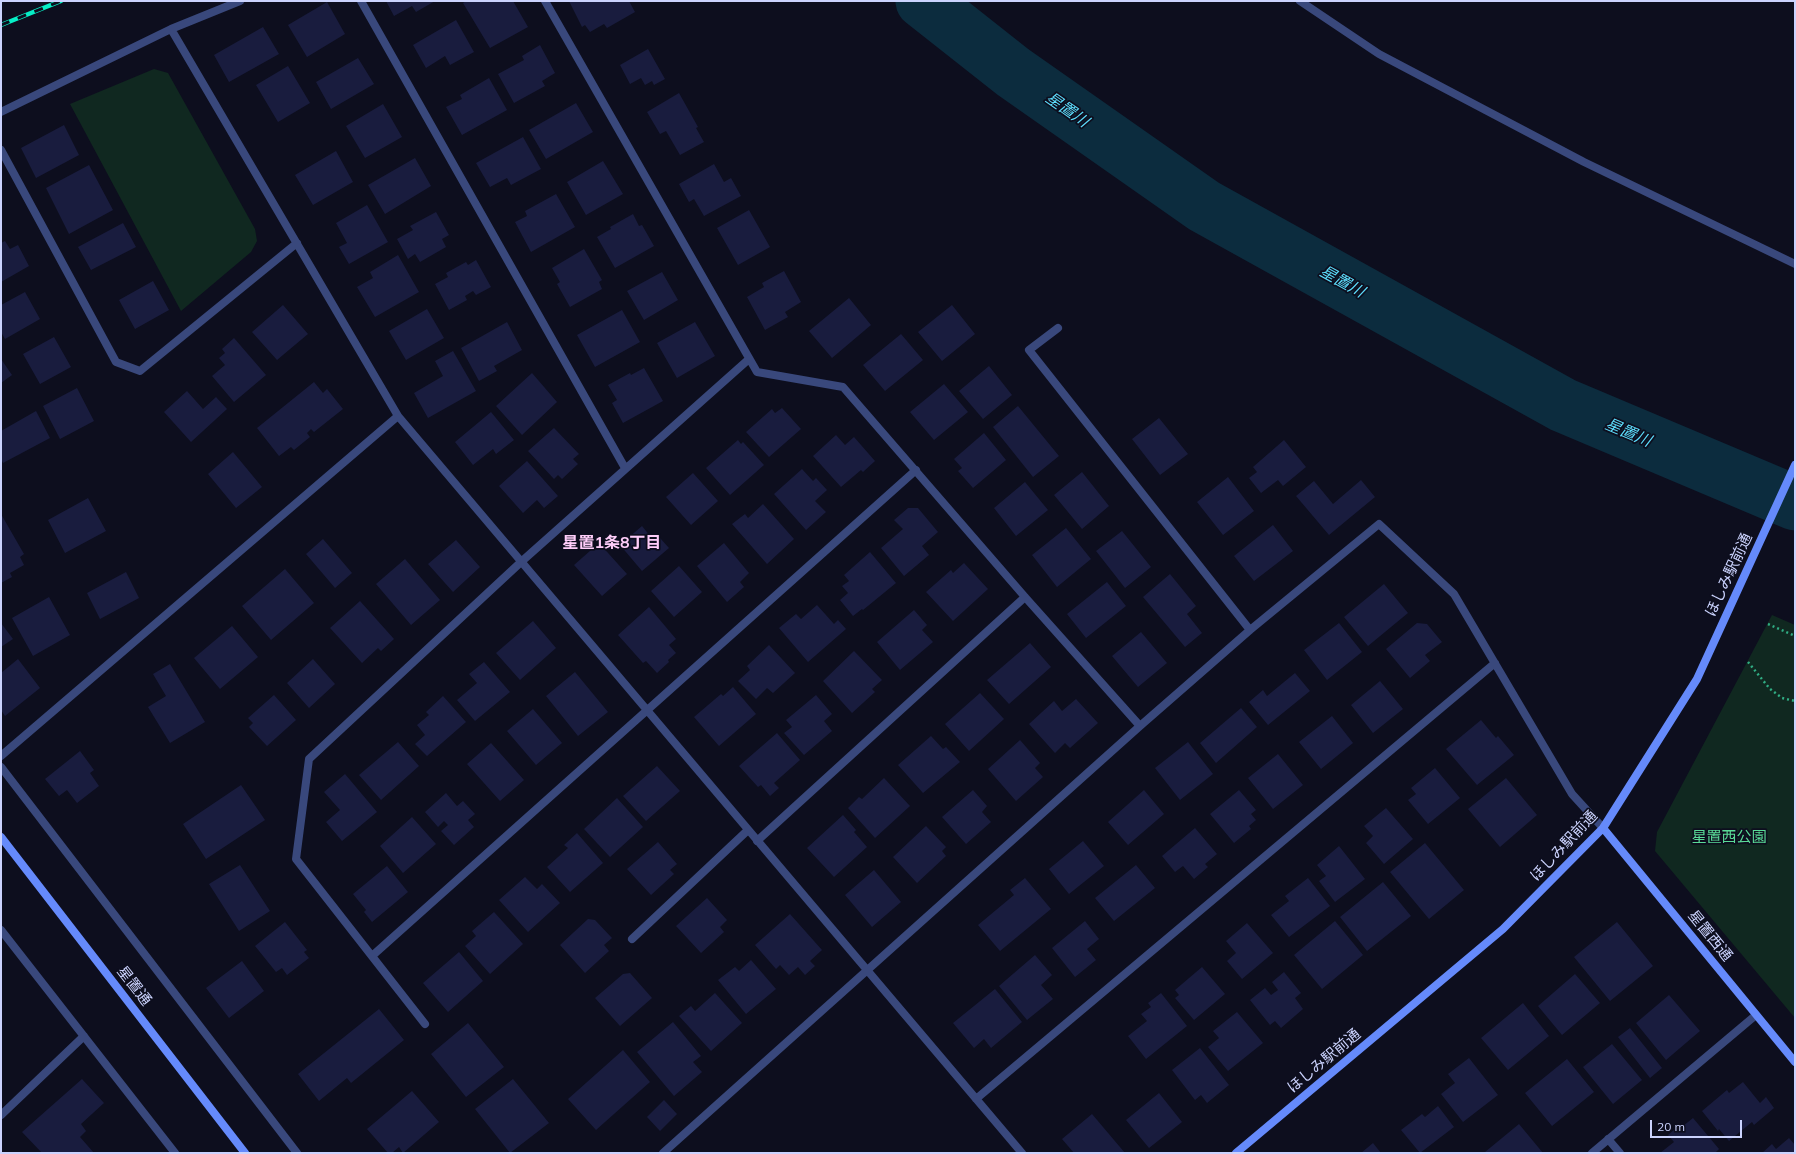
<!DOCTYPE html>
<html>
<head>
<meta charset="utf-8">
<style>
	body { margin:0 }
	#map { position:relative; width:1796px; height:1154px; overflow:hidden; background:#0d0e1e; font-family:Mulish,sans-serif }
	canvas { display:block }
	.frame { position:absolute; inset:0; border:2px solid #cbd3fe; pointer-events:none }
	.scale { position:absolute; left:1650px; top:1120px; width:92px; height:18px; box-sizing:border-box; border:2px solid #cbd3fe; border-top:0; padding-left:5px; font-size:12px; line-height:14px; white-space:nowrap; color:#cbd3fe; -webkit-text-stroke:3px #0d0e1e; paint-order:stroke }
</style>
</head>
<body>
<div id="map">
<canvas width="1796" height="1154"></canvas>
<div class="frame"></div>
<div class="scale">20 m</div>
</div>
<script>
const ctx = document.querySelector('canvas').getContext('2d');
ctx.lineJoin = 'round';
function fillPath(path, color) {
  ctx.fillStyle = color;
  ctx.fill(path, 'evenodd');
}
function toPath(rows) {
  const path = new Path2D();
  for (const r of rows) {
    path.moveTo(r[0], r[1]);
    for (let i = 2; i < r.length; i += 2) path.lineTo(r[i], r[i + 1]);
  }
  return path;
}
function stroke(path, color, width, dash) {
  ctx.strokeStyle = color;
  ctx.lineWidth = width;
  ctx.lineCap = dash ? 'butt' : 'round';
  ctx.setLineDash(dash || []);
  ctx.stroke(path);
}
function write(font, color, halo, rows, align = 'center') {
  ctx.font = font + ' Mulish,"Noto Sans JP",sans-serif';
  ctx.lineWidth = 3.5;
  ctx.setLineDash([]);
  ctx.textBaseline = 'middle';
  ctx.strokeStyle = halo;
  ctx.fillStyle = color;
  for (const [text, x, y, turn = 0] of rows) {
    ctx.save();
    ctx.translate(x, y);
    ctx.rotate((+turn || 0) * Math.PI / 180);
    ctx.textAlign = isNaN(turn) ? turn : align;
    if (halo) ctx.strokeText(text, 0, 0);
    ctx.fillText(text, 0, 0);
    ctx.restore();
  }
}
fillPath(toPath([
	[154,69,168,73,255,229,257,241,251,252,181,311,70,104],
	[1772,615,1795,625,1795,1018,1655,851,1657,832]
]), '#102820');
stroke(toPath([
	[923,1,1013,72,1204,206,1563,405,1795,503]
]), '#0c2c3e', 55);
fillPath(toPath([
	[386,1,435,1,416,12,412,6,394,16],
	[466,1,513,1,528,27,490,48,463,3],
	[569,1,629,1,635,12,607,28,604,24,590,32,585,25,582,27],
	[327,2,345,34,307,57,288,25],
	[456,20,474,52,450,65,445,56,426,68,413,45],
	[263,27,279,54,229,82,214,55],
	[540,45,555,73,542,81,545,86,514,103,498,74,524,60,522,56],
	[648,49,665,79,654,85,652,81,645,85,641,78,630,84,620,65],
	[358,58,374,84,331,109,316,82],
	[288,66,310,103,278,122,256,85],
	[489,78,507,110,462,135,446,107,462,99,460,95],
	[679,93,698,127,696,128,704,142,680,155,666,131,660,134,647,112],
	[576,103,593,132,546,159,529,130],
	[383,104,402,137,365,158,346,126],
	[64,125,79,155,36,178,21,148],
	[523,137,541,169,511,185,507,178,490,187,476,163],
	[336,151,353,182,313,205,295,175],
	[415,158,431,186,385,214,368,185],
	[603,161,623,194,586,215,567,182],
	[714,164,724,182,731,178,741,196,704,216,694,199,689,202,679,184],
	[89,165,113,210,69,234,46,188],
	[556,194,575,227,531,252,515,222,527,216,525,211],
	[367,205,388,242,349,264,339,247,347,243,336,223],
	[749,210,770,247,738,265,717,228],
	[436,212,449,235,442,239,446,247,420,262,415,254,408,259,397,239,413,230,410,226],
	[633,214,639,226,642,225,654,246,615,268,597,237,611,229,610,227],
	[123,223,136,247,91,270,78,247],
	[5,241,10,249,18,245,29,266,1,282,1,243],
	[584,249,602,280,599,282,602,289,570,307,557,284,560,282,552,268],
	[398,255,419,292,375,317,357,287,373,278,370,272],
	[476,260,491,287,476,295,473,291,465,296,467,300,449,310,435,284,448,277,446,273,466,262,468,265],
	[784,271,801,302,785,312,788,317,765,330,747,297,764,287,762,283],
	[662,272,678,300,644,320,627,291],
	[153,281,169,310,135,329,119,300],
	[25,292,40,319,5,339,1,332,1,305],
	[849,298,871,325,832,358,809,331],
	[283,305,308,334,277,360,252,332],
	[952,305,975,334,942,361,918,332],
	[427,309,444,338,406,360,389,331],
	[622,310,640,342,595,367,577,335],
	[507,322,522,350,494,366,497,371,479,381,461,348],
	[695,322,715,356,677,378,657,343],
	[901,334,923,360,885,391,863,365],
	[54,337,71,367,40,384,23,354],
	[234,338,266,375,234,402,212,376,225,365,219,358,225,353,222,349],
	[453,351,476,391,428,418,414,393,443,376,435,361],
	[1,359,12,375,1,383],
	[989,366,1012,395,983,419,959,391],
	[644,368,663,401,623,423,612,403,617,400,608,385,630,373,631,375],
	[532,373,557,402,522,435,496,406],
	[314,382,323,393,327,389,343,409,314,432,311,429,307,433,310,437,294,450,291,447,279,456,257,428],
	[944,384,968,412,934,440,910,412],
	[77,388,94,421,60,439,43,406],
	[187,391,203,409,216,397,227,409,191,442,164,412],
	[1018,406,1059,456,1033,477,993,427],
	[782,408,801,429,769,457,746,432,772,409,775,413],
	[36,411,50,438,3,463,1,459,1,431],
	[491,412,514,440,496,454,493,449,473,465,455,442],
	[1159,418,1188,454,1160,475,1132,439],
	[554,428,579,454,573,459,578,464,562,479,558,475,554,479,528,451],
	[984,433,1006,460,973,488,958,471,962,468,954,459],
	[836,435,845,445,854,437,875,461,863,472,861,470,841,487,813,456],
	[738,440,741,444,743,442,764,465,730,495,706,468],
	[1284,440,1306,467,1283,486,1278,480,1261,493,1249,478,1257,472,1253,467],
	[233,452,262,487,236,508,208,474],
	[527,461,558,496,544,508,537,500,523,513,499,486],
	[802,469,813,481,816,478,827,490,815,501,826,512,806,530,774,494],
	[1082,472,1109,506,1082,529,1054,495],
	[693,473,718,501,691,525,666,497],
	[1228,477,1254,511,1223,535,1197,502],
	[1361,480,1375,497,1329,535,1296,496,1314,481,1333,504],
	[1025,482,1048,510,1016,536,994,508],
	[88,498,106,531,65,553,48,520],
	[763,504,794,539,767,564,732,524,745,514,748,518],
	[908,508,918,508,938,532,922,546,929,555,904,576,881,548,903,529,894,520],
	[1,514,24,554,20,557,24,565,10,573,12,577,1,583],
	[1273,525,1293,551,1254,581,1234,556],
	[642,526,655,542,660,538,669,548,642,571,620,545],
	[1066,528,1091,559,1057,587,1032,555],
	[1122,531,1151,567,1125,588,1096,551],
	[323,539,352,573,335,588,306,554],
	[456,540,480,567,453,592,428,564],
	[599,543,627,574,602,596,574,565],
	[724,543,749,573,740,582,744,587,727,602,697,566],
	[870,552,896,583,863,610,862,609,853,616,840,600,848,593,842,586,849,581,844,575],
	[405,559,440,600,411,625,376,584],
	[964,563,988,589,953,621,926,592,951,570,953,573],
	[679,566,702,592,674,617,651,591],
	[285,569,314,603,271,640,242,606],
	[126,572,139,598,100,619,87,593],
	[1170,574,1196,606,1187,614,1202,633,1185,647,1143,597],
	[1107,582,1126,606,1086,638,1067,614],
	[1384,584,1408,613,1368,646,1344,617],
	[49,597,70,635,33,656,12,618],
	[360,601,394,639,381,651,378,648,362,663,330,628],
	[817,605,834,624,838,620,846,629,808,662,779,628,796,614,801,619],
	[649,607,676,639,669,645,676,653,668,660,669,662,657,673,646,661,643,663,618,635],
	[914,610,927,625,922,630,933,642,900,670,877,642],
	[533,621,556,648,520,680,496,653],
	[1,623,13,639,1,647],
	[1339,623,1362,652,1327,680,1304,650],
	[1417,623,1427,624,1442,642,1425,655,1430,661,1410,678,1386,649],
	[232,626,258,657,220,689,194,658],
	[1141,632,1167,663,1138,687,1112,656],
	[1030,643,1051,667,1009,704,987,680],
	[769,645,795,673,773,693,767,688,756,699,738,681,750,670,747,666],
	[854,651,882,680,872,689,875,692,852,713,823,681],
	[18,659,40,688,5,716,1,710,1,673],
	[313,659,335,684,309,708,287,683],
	[484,662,510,692,475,721,457,700,477,683,469,674],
	[170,664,205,722,170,743,148,707,166,696,153,674],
	[575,672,608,712,578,736,546,696],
	[1295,673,1310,691,1268,725,1249,702,1263,690,1267,696],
	[1380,681,1403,709,1373,733,1351,705],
	[733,687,756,714,719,746,694,717,721,694,723,696],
	[980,693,1004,719,969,751,945,724],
	[274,695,296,720,267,746,249,727,253,723,248,718],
	[816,695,832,714,824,721,832,731,804,755,784,733,792,727,786,720],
	[443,696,466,722,427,756,415,744,425,735,417,725,429,715,426,712],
	[1076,699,1098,723,1070,748,1065,743,1055,753,1029,724,1054,701,1062,711],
	[1241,708,1257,727,1216,763,1200,743],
	[533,709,562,743,536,765,507,731],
	[1332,716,1353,743,1321,769,1299,742],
	[1481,720,1496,738,1498,736,1514,755,1477,785,1446,749],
	[777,733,800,760,774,783,779,788,770,796,761,785,758,787,739,766],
	[931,736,943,749,946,747,960,762,923,793,898,765],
	[1020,740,1040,763,1035,768,1043,777,1016,801,988,769],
	[398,742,419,766,381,800,359,775],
	[1188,742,1213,774,1180,800,1155,768],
	[491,743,524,780,500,801,467,764],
	[80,751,94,770,90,773,99,786,77,803,67,790,59,796,45,779],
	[1278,754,1303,785,1273,809,1248,778],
	[657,766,680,791,646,821,623,796],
	[1435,768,1460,798,1428,824,1408,800,1416,794,1411,788],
	[345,774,377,812,342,841,326,822,340,810,324,792],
	[884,778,910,806,875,838,848,808,859,797,862,799],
	[1506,778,1537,815,1500,847,1468,809],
	[241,785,265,820,206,859,183,824],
	[973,790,987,806,982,812,991,822,966,844,942,817],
	[1144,790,1164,814,1128,845,1108,822],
	[1239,790,1256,810,1251,814,1256,820,1249,826,1251,829,1234,843,1210,814],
	[446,793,457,806,463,801,475,814,468,820,474,827,454,845,441,831,448,825,444,821,438,827,425,812],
	[617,798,643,827,610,857,584,829],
	[1386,808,1413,839,1384,864,1366,843,1373,836,1364,826],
	[843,815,856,830,854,832,867,847,834,877,807,848],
	[412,817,436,844,403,873,380,846],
	[926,826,946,847,942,851,946,856,917,883,893,857],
	[1195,828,1217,854,1205,864,1208,867,1194,879,1183,866,1175,872,1162,856],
	[577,833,603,863,570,892,547,867,568,848,564,845],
	[1083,841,1104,866,1069,894,1049,869],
	[658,842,677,864,670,870,674,874,651,895,627,869],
	[1425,843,1464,890,1429,919,1390,872],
	[1339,846,1365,879,1335,902,1319,881,1326,876,1317,865],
	[240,865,270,911,239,931,209,884],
	[1136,865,1155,888,1114,921,1095,898],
	[387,866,408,892,372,922,364,912,366,910,353,894],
	[874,870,901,902,872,927,845,895],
	[525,877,537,889,542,884,560,903,528,932,499,900],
	[1025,878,1051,909,1000,951,978,925,1014,895,1010,890],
	[1308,878,1330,906,1289,937,1271,915,1289,901,1285,896],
	[1383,882,1411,916,1367,951,1340,917],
	[707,898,727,920,720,927,724,932,701,953,676,926],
	[494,912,523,944,490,974,465,946,476,936,472,931],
	[790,914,822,950,810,961,815,966,805,975,798,967,789,975,780,965,776,969,755,945],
	[588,919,595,920,612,938,604,945,609,951,585,973,560,945],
	[1085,921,1099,939,1087,949,1096,960,1075,977,1052,948],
	[1335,921,1363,955,1322,989,1294,955],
	[285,922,307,950,304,952,309,958,287,975,282,968,276,972,255,946],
	[1617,922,1653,966,1610,1001,1574,957],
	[1247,923,1273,953,1242,979,1227,961,1236,953,1226,941],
	[459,952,483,981,448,1012,423,983],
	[1035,955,1052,975,1041,985,1053,999,1027,1020,999,986],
	[751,960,776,989,746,1014,718,980,735,967,739,971],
	[242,961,264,991,229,1018,206,988],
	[1202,967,1225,994,1194,1020,1175,998,1179,995,1175,990],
	[1284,972,1301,993,1295,998,1303,1009,1281,1028,1275,1021,1270,1025,1250,1000,1265,988,1271,995,1278,990,1272,982],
	[630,973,652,998,620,1026,595,998,623,974],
	[1575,974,1600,1003,1562,1035,1538,1006],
	[995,989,1022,1022,991,1048,984,1039,974,1048,953,1023],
	[715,993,742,1023,711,1051,679,1016,691,1006,695,1011],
	[1161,993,1187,1026,1146,1059,1128,1036,1147,1021,1141,1014,1151,1007,1148,1003],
	[1669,995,1700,1031,1666,1060,1636,1023],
	[1523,1003,1549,1036,1508,1070,1481,1038],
	[379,1009,404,1040,351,1083,347,1078,319,1101,298,1074],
	[1237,1012,1263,1043,1228,1071,1208,1047,1219,1038,1213,1031],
	[673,1022,701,1056,693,1062,702,1072,674,1096,637,1052],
	[468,1023,504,1067,466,1097,431,1054],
	[1630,1028,1662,1068,1650,1078,1618,1037],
	[1612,1044,1642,1080,1613,1104,1583,1067],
	[1200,1048,1229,1085,1207,1103,1201,1095,1195,1100,1172,1070],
	[623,1050,650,1082,596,1130,568,1099],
	[1469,1058,1498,1095,1463,1122,1441,1094,1455,1083,1448,1074],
	[1567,1059,1594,1092,1552,1126,1525,1093],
	[82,1079,104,1103,81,1124,86,1131,80,1137,94,1153,42,1153,22,1132],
	[513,1079,549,1123,510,1153,475,1109],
	[1743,1082,1760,1103,1766,1097,1774,1108,1754,1125,1752,1122,1729,1141,1719,1129,1718,1131,1702,1111,1727,1090,1729,1093],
	[412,1091,439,1122,403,1153,399,1147,392,1153,388,1153,367,1129],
	[1159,1093,1182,1122,1149,1148,1126,1120],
	[664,1100,677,1114,660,1131,647,1117],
	[1438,1106,1454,1127,1420,1153,1401,1130,1422,1114,1425,1117],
	[1092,1114,1125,1153,1074,1153,1062,1139],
	[1693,1118,1719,1149,1715,1153,1660,1153,1674,1142,1668,1135,1681,1124,1683,1126],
	[1519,1124,1543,1153,1486,1153,1485,1152],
	[1789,1138,1795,1145,1795,1153,1762,1153,1772,1144,1776,1149],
	[1373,1143,1381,1153,1361,1153]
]), '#191c3e');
stroke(toPath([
	[1768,624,1795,636],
	[1748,662,1770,689,1782,698,1795,701]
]), '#30ac83', 2.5, [2, 3]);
stroke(toPath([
	[361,1,625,468],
	[545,1,757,372,843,387,1025,597,1140,726],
	[1300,1,1379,54,1584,162,1795,264],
	[171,29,398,416,1022,1153],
	[1,112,171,29,240,1],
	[1,150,116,362,140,371,297,243],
	[1058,328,1029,350,1250,630],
	[1,756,398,416],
	[1,767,297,1153],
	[757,841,1025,597],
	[1,930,175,1153],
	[632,939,748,830],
	[372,956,916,470],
	[425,1024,296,859,309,759,521,562,749,359],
	[976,1099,1495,663],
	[1,1115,84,1036],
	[1608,1139,1620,1153],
	[663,1153,1140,726,1250,630,1379,524,1454,594,1572,794,1603,828],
	[1592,1153,1756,1015]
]), '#39487c', 8);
stroke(toPath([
	[1603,828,1795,1062],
	[1,837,245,1153],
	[1236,1153,1503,929,1603,828,1697,679,1795,465]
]), '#658afb', 8);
const rail = toPath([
	[1,25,61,1]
]);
stroke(rail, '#06eec6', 4.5);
stroke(rail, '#0d0e1e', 3, [9]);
write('15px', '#cbd3fe', '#0d0e1e', [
	["ほしみ駅前通",1729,575,-65],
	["ほしみ駅前通",1564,846,-47],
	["星置西通",1710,936,51],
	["星置通",134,986,52],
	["ほしみ駅前通",1324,1061,-40]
]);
write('15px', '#5adb97', '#0d0e1e', [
	["星置西公園",1729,837]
]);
write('italic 16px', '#5cdcfb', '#0d0e1e', [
	["星置川",1067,110,35],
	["星置川",1342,282,29],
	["星置川",1628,433,23]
]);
write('bold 16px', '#fecdf9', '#0d0e1e', [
	["星置1条8丁目",612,543]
]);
</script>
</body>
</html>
